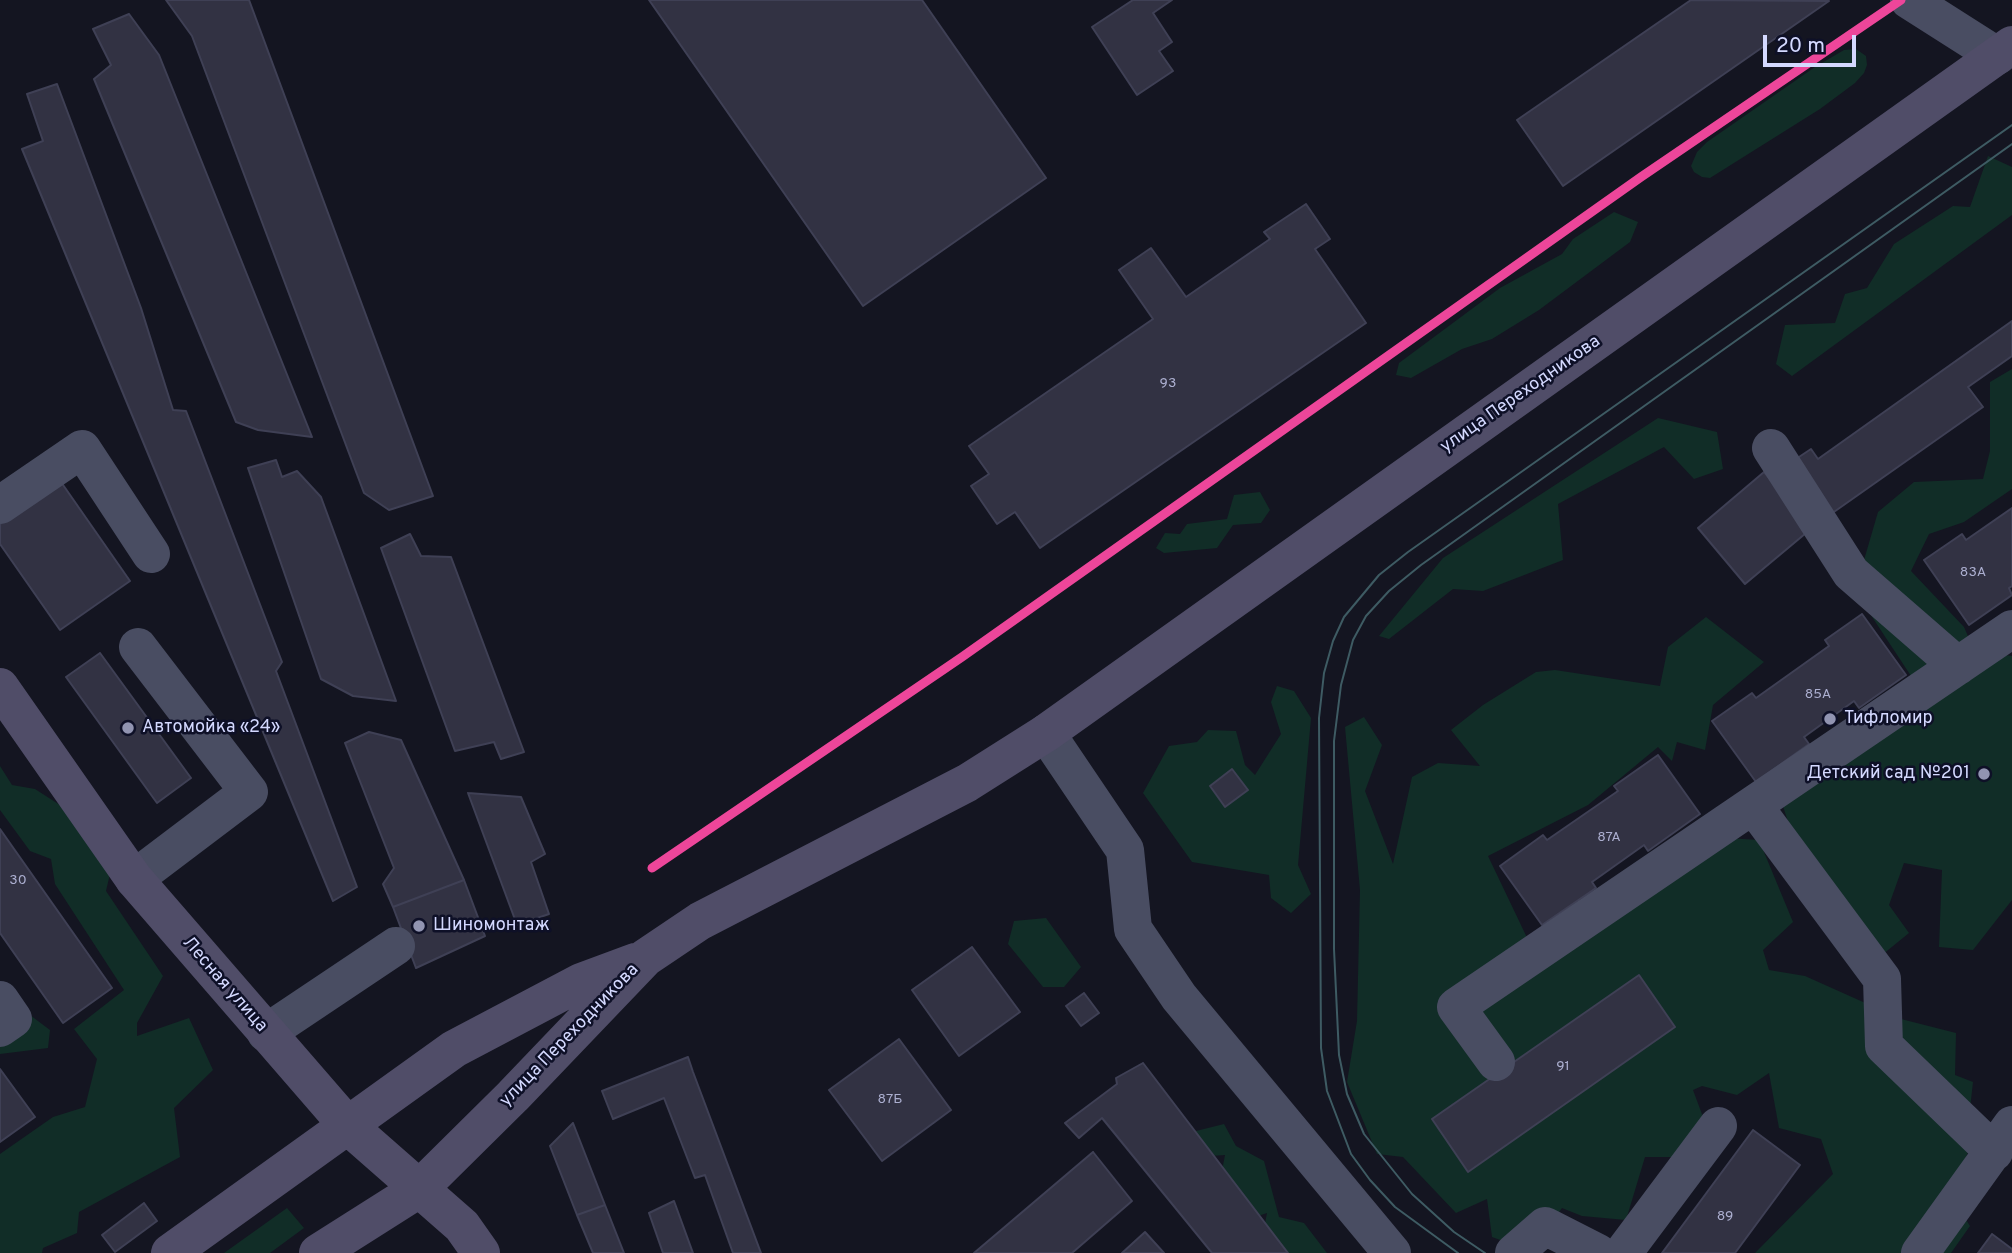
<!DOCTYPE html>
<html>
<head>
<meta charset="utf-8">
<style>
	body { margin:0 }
	#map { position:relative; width:2012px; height:1253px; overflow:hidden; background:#141521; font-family:Overpass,sans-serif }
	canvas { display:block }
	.scale { position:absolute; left:1763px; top:35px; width:93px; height:32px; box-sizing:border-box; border:4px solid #d4d9ff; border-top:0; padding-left:9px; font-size:21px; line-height:24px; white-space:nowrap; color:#d4d9ff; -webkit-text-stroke:5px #0e1027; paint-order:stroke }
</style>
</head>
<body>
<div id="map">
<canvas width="2012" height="1253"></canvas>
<div class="scale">20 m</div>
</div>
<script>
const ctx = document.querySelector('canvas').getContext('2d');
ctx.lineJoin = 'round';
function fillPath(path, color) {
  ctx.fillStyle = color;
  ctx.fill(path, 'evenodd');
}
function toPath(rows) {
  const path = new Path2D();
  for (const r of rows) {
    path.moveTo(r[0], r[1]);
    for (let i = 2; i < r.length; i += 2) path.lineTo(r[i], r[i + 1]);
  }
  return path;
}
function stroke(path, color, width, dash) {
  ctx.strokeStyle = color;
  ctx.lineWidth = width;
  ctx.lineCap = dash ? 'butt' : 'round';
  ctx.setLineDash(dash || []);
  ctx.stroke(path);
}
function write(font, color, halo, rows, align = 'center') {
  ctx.font = font + ' Overpass,sans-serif';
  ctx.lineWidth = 5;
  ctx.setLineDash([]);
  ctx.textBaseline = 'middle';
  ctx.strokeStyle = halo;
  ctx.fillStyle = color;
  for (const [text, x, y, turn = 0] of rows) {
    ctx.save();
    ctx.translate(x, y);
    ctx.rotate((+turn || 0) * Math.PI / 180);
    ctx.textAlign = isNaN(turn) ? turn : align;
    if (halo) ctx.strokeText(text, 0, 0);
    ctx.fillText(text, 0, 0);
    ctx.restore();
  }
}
fillPath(toPath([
	[1856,49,1866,56,1867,65,1864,73,1855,83,1820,109,1710,178,1702,177,1694,172,1691,166,1697,152,1707,142,1815,67,1844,50],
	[1988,156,2012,167,2012,215,1792,376,1776,364,1785,325,1835,323,1845,294,1867,288,1894,244,1953,206,1970,207],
	[1614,212,1638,222,1630,242,1539,310,1492,339,1462,349,1411,378,1396,375,1399,363,1500,288,1562,254,1573,239],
	[2012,369,2012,489,1964,522,1929,534,1911,571,1964,627,1974,650,2012,656,2012,900,1973,950,1939,947,1942,870,1904,863,1889,905,1909,933,1882,955,1791,831,1773,775,1911,676,1855,591,1878,512,1914,482,1983,479,1990,451,1990,382],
	[1658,418,1717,432,1723,469,1694,479,1664,447,1558,504,1563,560,1483,591,1453,589,1389,639,1379,636,1443,558],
	[1260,492,1270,510,1261,523,1233,525,1217,548,1164,553,1156,548,1165,533,1180,534,1187,524,1227,519,1234,495],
	[1706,617,1764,662,1713,705,1705,750,1677,742,1672,761,1658,747,1588,805,1488,856,1531,946,1694,836,1759,840,1793,922,1763,950,1769,970,1805,976,1901,1019,1956,1033,1955,1075,1973,1082,1970,1109,1979,1127,1950,1194,1970,1226,1951,1253,1755,1253,1833,1174,1821,1139,1779,1128,1769,1073,1737,1095,1702,1086,1693,1090,1706,1125,1684,1157,1645,1157,1626,1220,1582,1216,1562,1208,1531,1251,1492,1237,1487,1199,1456,1213,1403,1157,1377,1154,1347,1082,1357,1021,1360,890,1345,727,1364,717,1382,745,1365,791,1393,864,1412,777,1438,763,1480,766,1451,730,1483,705,1536,672,1555,670,1660,686,1668,647],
	[1277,686,1294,691,1311,718,1298,865,1311,894,1291,913,1271,898,1269,875,1192,862,1143,793,1169,746,1197,742,1208,730,1236,731,1245,765,1255,775,1281,734,1271,702],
	[0,766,12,785,35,789,91,825,113,861,106,891,163,976,137,1023,137,1036,189,1018,213,1070,174,1108,180,1157,79,1212,77,1233,43,1248,42,1253,0,1253,0,1154,53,1117,85,1107,97,1059,74,1029,124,990,55,884,51,859,30,851,0,810],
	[1046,918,1081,967,1064,987,1043,987,1008,944,1014,921],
	[18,1006,50,1030,48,1048,0,1054,0,1012],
	[1224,1124,1236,1146,1264,1161,1279,1217,1304,1223,1327,1253,1262,1253,1260,1250,1267,1213,1246,1220,1220,1181,1225,1155,1197,1157,1188,1133],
	[287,1208,304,1228,270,1253,224,1253]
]), '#112d27');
const building = toPath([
	[166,0,249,0,433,496,389,510,364,493,192,36,166,0],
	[649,0,922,0,1046,178,863,306,649,0],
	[1133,0,1172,0,1153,13,1172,42,1159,51,1173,71,1137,95,1092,27,1133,0],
	[1691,0,1829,1,1563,186,1517,120,1691,0],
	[129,14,159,55,312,437,258,430,236,422,94,79,111,65,93,29,129,14],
	[57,84,141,308,173,410,186,411,282,662,276,671,357,887,333,901,22,149,43,141,27,94,57,84],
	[1306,204,1330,239,1315,249,1366,323,1040,548,1015,512,997,524,971,486,989,474,969,446,1153,319,1119,270,1151,248,1186,297,1270,239,1264,232,1306,204],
	[2012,321,2012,356,1968,387,1983,407,1831,514,1793,461,1811,449,1818,459,2012,321],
	[276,460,282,477,297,471,321,497,396,701,353,696,321,679,248,468,276,460],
	[1764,472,1812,528,1745,584,1698,528,1764,472],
	[61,482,130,581,60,630,0,544,0,524,61,482],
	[2012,508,2012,586,2009,588,2012,595,1969,625,1924,560,1962,534,1966,540,2012,508],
	[410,534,421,556,451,557,524,752,501,759,494,742,455,751,381,548,410,534],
	[1862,614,1906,675,1859,708,1854,701,1804,737,1809,744,1756,782,1712,721,1752,693,1756,698,1829,646,1825,640,1862,614],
	[100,653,191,778,157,803,66,677,100,653],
	[369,732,401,740,464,880,393,907,383,884,394,868,345,743,369,732],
	[1658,755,1700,814,1648,851,1644,845,1592,882,1596,888,1542,925,1500,866,1543,835,1547,840,1618,791,1614,786,1658,755],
	[1232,769,1248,790,1225,807,1210,786,1232,769],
	[468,793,521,797,545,854,531,862,549,914,517,925,468,793],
	[0,829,112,988,63,1023,0,933,0,829],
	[464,880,485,936,416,968,393,907,464,880],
	[972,947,1020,1012,959,1056,912,990,972,947],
	[1639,975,1675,1027,1468,1172,1432,1119,1639,975],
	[1084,993,1099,1013,1081,1026,1066,1006,1084,993],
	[899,1039,951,1110,882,1161,829,1090,899,1039],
	[688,1057,693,1072,761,1253,733,1253,705,1175,695,1178,664,1098,613,1119,602,1091,688,1057],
	[1143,1063,1288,1253,1212,1253,1102,1118,1079,1138,1065,1123,1117,1084,1116,1078,1143,1063],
	[0,1069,35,1117,0,1142,0,1069],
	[573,1123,605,1205,577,1215,550,1146,573,1123],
	[1753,1130,1800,1165,1735,1253,1662,1253,1753,1130],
	[1093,1152,1132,1201,1072,1253,974,1253,1093,1152],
	[674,1201,693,1253,663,1253,649,1213,674,1201],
	[144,1203,157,1221,115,1252,102,1235,144,1203],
	[605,1205,624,1253,593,1253,577,1215,605,1205],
	[1145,1232,1164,1253,1122,1253,1145,1232],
	[1992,1234,2012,1249,2012,1253,1978,1253,1992,1234]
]);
fillPath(building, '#323243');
stroke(building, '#3f4055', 2);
stroke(toPath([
	[1909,0,1997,56],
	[1771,448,1851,573,1958,666],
	[0,505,82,449,151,554],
	[1046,733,1125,850,1133,929,1179,997,1392,1253],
	[1753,805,1882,979,1884,1046,1994,1152],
	[134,879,249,792,138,647],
	[0,1000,13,1019,0,1028],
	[266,1033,396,946],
	[1496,1062,1456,1007,2012,629],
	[1514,1253,1545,1226,1598,1253],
	[1623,1253,1718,1126],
	[1920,1253,2012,1125]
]), '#494d62', 38);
stroke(toPath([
	[0,687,134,879,348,1126,462,1226,481,1253],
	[170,1253,454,1049,581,982,635,962],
	[318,1253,419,1189,513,1096,645,958,700,921,967,783,1046,733,2012,45]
]), '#504d68', 38);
stroke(toPath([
	[1458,1253,1395,1207,1370,1180,1351,1154,1327,1091,1321,1048,1319,718,1324,673,1333,641,1344,617,1379,575,1408,552,2012,125],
	[1485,1253,1454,1232,1412,1194,1364,1134,1347,1094,1339,1055,1334,949,1334,741,1341,685,1353,640,1366,616,1389,591,1421,565,2012,144]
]), '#3e5b63', 2);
stroke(toPath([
	[652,868,962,657,1641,177,1901,0]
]), '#ed469a', 9);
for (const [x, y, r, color] of [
	[1830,719,7,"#9194b1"],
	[128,728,7,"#9194b1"],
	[1984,774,7,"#9194b1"],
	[419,926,7,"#9194b1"]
]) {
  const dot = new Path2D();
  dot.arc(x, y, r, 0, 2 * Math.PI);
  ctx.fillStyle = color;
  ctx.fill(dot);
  stroke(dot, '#0e1027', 2.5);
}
write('14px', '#acafd0', null, [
	["93",1168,384],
	["83А",1973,573],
	["85А",1818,695],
	["87А",1609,838],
	["30",18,881],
	["91",1563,1067],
	["87Б",890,1100],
	["89",1725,1217]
]);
write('18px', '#d4d9ff', '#0e1027', [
	["улица Переходникова",1521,395,-35],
	["Лесная улица",224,985,49],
	["улица Переходникова",570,1036,-46]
]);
write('18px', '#d4d9ff', '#0e1027', [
	["Тифломир",1844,719],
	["Автомойка «24»",142,728],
	["Детский сад №201",1970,774,"right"],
	["Шиномонтаж",433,926]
], 'left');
</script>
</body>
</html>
